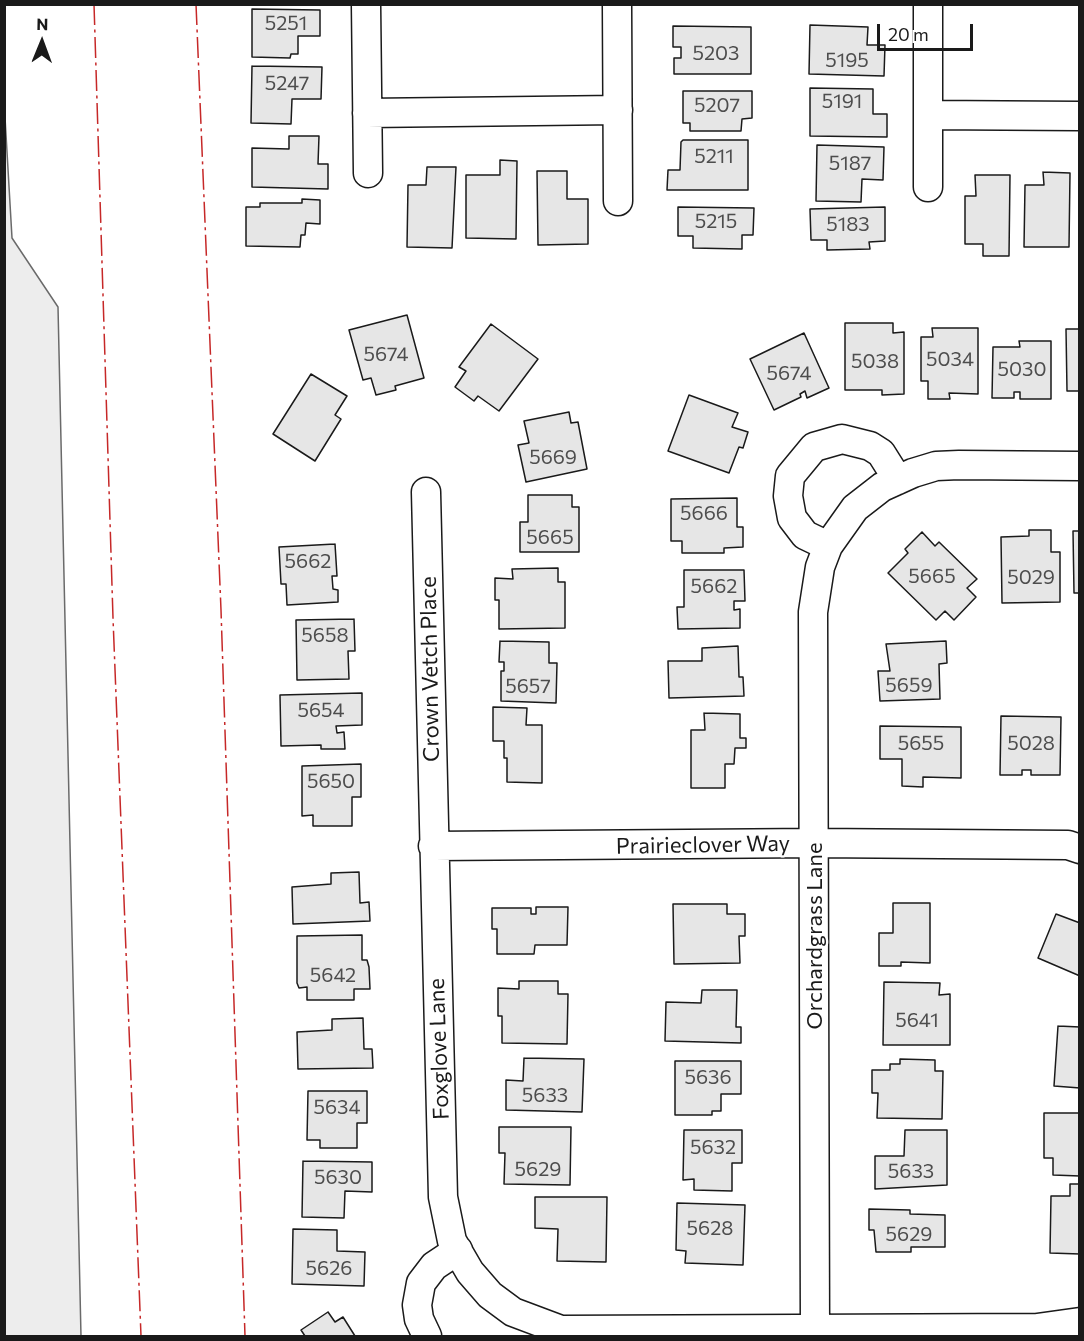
<!DOCTYPE html>
<html>
<head>
<meta charset="utf-8">
<style>
	body { margin:0 }
	#map { position:relative; width:1084px; height:1341px; overflow:hidden; background:#fff; font-family:Commissioner,sans-serif }
	canvas { display:block }
	.frame { position:absolute; inset:0; border:6px solid #1a1a1a; pointer-events:none }
	.north { position:absolute; left:12px; top:12px; width:60px; height:60px; -webkit-text-stroke:4px #fff; paint-order:stroke; rotate:1deg; font-size:16px; font-weight:700; line-height:24px; text-align:center; color:#1a1a1a }
	.north::after { content:''; display:block; margin:auto; width:21px; height:27px; background:#1a1a1a; clip-path:polygon(50% 0,100% 100%,50% 72%,0 100%) }
	.scale { position:absolute; left:877px; top:24px; width:96px; height:27px; box-sizing:border-box; border:3px solid #1a1a1a; border-top:0; padding-left:8px; font-size:18px; line-height:21px; white-space:nowrap; color:#1a1a1a; -webkit-text-stroke:4px #fff; paint-order:stroke }
</style>
</head>
<body>
<div id="map">
<canvas width="1084" height="1341"></canvas>
<div class="frame"></div>
<div class="north">N</div>
<div class="scale">20 m</div>
</div>
<script>
const ctx = document.querySelector('canvas').getContext('2d');
ctx.lineJoin = 'round';
function fillPath(path, color) {
  ctx.fillStyle = color;
  ctx.fill(path, 'evenodd');
}
function toPath(rows) {
  const path = new Path2D();
  for (const r of rows) {
    path.moveTo(r[0], r[1]);
    for (let i = 2; i < r.length; i += 2) path.lineTo(r[i], r[i + 1]);
  }
  return path;
}
function stroke(path, color, width, dash) {
  ctx.strokeStyle = color;
  ctx.lineWidth = width;
  ctx.lineCap = dash ? 'butt' : 'round';
  ctx.setLineDash(dash || []);
  ctx.stroke(path);
}
function write(font, color, halo, rows, align = 'center') {
  ctx.font = font + ' Commissioner,sans-serif';
  ctx.lineWidth = 4.5;
  ctx.setLineDash([]);
  ctx.textBaseline = 'middle';
  ctx.strokeStyle = halo;
  ctx.fillStyle = color;
  for (const [text, x, y, turn = 0] of rows) {
    ctx.save();
    ctx.translate(x, y);
    ctx.rotate((+turn || 0) * Math.PI / 180);
    ctx.textAlign = isNaN(turn) ? turn : align;
    if (halo) ctx.strokeText(text, 0, 0);
    ctx.fillText(text, 0, 0);
    ctx.restore();
  }
}
const built = toPath([
	[4,100,12,238,58,307,81,1336,5,1336,4,100]
]);
fillPath(built, '#ededed');
stroke(built, '#6a6a6a', 1.5);
const building = toPath([
	[252,9,320,10,320,36,298,36,298,54,291,54,290,58,252,57,252,9],
	[810,25,868,27,867,45,885,45,884,76,809,74,810,25],
	[673,26,751,27,751,74,674,74,674,58,681,58,681,47,673,47,673,26],
	[252,66,322,67,321,99,292,99,291,124,251,123,252,66],
	[810,88,873,89,873,114,887,114,887,137,810,136,810,88],
	[683,91,752,91,752,118,742,119,741,131,690,131,690,123,683,123,683,91],
	[289,136,319,136,318,164,328,164,328,189,252,187,252,148,289,149,289,136],
	[683,140,748,140,748,190,667,190,668,170,680,170,681,142,683,140],
	[817,145,884,147,883,180,862,179,861,202,816,201,817,145],
	[500,160,517,161,516,239,466,238,466,175,500,175,500,160],
	[427,167,456,167,452,248,407,247,408,185,426,185,427,167],
	[537,171,567,171,567,199,588,199,588,244,538,245,537,171],
	[1043,172,1070,173,1069,247,1024,247,1025,185,1044,185,1043,172],
	[975,175,1010,175,1009,256,983,256,983,244,965,244,965,196,976,196,975,175],
	[302,199,320,200,320,224,306,223,305,235,301,235,300,247,246,246,246,207,260,207,260,203,302,203,302,199],
	[678,207,754,208,753,235,742,235,742,249,693,248,693,236,678,236,678,207],
	[885,207,885,241,869,242,870,249,827,250,827,240,811,240,810,209,885,207],
	[407,315,424,378,395,386,396,390,376,395,371,378,363,380,349,330,407,315],
	[845,323,893,323,893,333,904,332,904,394,882,395,882,390,845,390,845,323],
	[491,324,538,359,499,411,478,396,474,401,455,387,466,371,459,367,491,324],
	[932,328,978,328,978,394,949,393,950,399,928,399,928,381,921,381,921,337,933,337,932,328],
	[1066,329,1080,329,1080,391,1067,391,1066,329],
	[804,333,829,388,807,398,805,391,800,394,801,397,774,410,750,359,804,333],
	[1019,341,1051,341,1051,399,1020,399,1020,392,1014,392,1014,398,992,398,993,347,1020,347,1019,341],
	[311,374,347,396,335,415,341,419,315,461,273,434,311,374],
	[689,395,738,413,732,427,748,432,743,448,739,447,729,473,668,451,689,395],
	[569,412,571,423,578,422,587,469,526,482,518,445,529,443,524,421,569,412],
	[528,495,572,495,572,507,579,507,579,552,520,552,520,522,528,522,528,495],
	[737,498,737,527,743,527,743,547,724,548,724,553,682,553,682,541,671,541,671,499,737,498],
	[1029,530,1051,530,1051,552,1060,552,1060,602,1002,603,1001,537,1029,536,1029,530],
	[1073,531,1080,531,1080,593,1074,593,1073,531],
	[922,532,935,546,939,542,977,579,967,588,976,597,954,620,945,611,936,620,888,573,908,553,905,549,922,532],
	[335,544,337,576,332,576,333,589,338,590,338,602,287,605,286,584,281,584,279,547,335,544],
	[558,568,558,582,565,582,565,628,499,629,499,600,495,600,495,578,513,579,512,569,558,568],
	[684,570,744,570,745,601,734,601,734,610,740,609,740,628,678,629,677,607,684,607,684,570],
	[354,619,355,651,348,651,349,679,297,680,296,620,354,619],
	[500,641,549,642,549,663,557,663,556,703,501,701,501,671,504,671,504,662,499,662,500,641],
	[946,641,947,663,939,664,940,699,880,701,878,671,890,671,886,644,946,641],
	[738,646,739,677,743,677,744,696,669,698,668,661,702,661,702,648,738,646],
	[362,693,362,725,336,726,337,733,344,732,345,749,321,749,321,745,281,746,280,695,362,693],
	[493,707,527,708,526,725,542,725,542,783,507,782,507,758,504,758,504,741,493,741,493,707],
	[704,713,740,714,740,738,746,738,746,748,735,748,734,764,725,764,725,788,691,788,691,730,705,730,704,713],
	[1001,716,1061,717,1060,775,1031,775,1031,770,1022,770,1022,775,1000,775,1001,716],
	[880,726,961,727,961,778,923,777,923,787,902,786,902,759,880,759,880,726],
	[361,764,361,797,352,797,352,826,313,826,313,815,302,816,302,766,361,764],
	[359,872,360,903,369,902,370,921,293,924,292,887,331,884,331,873,359,872],
	[893,903,930,903,930,963,901,962,901,966,879,966,879,933,893,933,893,903],
	[673,904,727,904,727,914,745,914,745,936,739,936,740,963,674,964,673,904],
	[536,907,568,907,567,945,535,945,534,954,497,954,497,929,492,929,492,908,531,908,531,914,536,914,536,907],
	[1056,914,1080,923,1080,976,1038,958,1056,914],
	[362,935,362,960,367,960,369,967,370,989,354,989,354,1000,307,1000,307,987,299,988,297,983,297,936,362,935],
	[519,981,558,981,558,994,568,994,567,1044,502,1043,502,1016,498,1016,498,988,519,989,519,981],
	[884,982,940,983,939,995,950,994,950,1045,883,1045,884,982],
	[702,990,737,990,736,1027,741,1027,741,1043,665,1041,666,1002,701,1003,702,990],
	[363,1018,364,1049,372,1049,373,1068,298,1069,297,1032,332,1030,332,1019,363,1018],
	[1058,1026,1080,1027,1080,1088,1054,1086,1058,1026],
	[524,1058,584,1059,582,1112,506,1110,506,1080,523,1081,524,1058],
	[900,1059,935,1060,935,1071,943,1071,942,1119,877,1118,878,1093,872,1093,872,1070,890,1070,890,1064,900,1064,900,1059],
	[675,1061,741,1061,741,1094,721,1094,721,1111,712,1111,712,1115,675,1115,675,1061],
	[308,1091,367,1091,367,1123,357,1123,357,1148,320,1148,320,1140,307,1140,308,1091],
	[1044,1113,1080,1113,1080,1176,1053,1175,1053,1158,1044,1158,1044,1113],
	[499,1127,571,1127,570,1185,504,1184,505,1153,499,1153,499,1127],
	[684,1130,742,1130,742,1163,732,1163,732,1191,694,1190,694,1179,683,1180,684,1130],
	[905,1130,947,1130,947,1185,875,1189,875,1156,904,1156,905,1130],
	[303,1161,372,1162,372,1192,345,1191,344,1218,302,1217,303,1161],
	[1070,1184,1080,1184,1080,1254,1050,1253,1051,1196,1070,1196,1070,1184],
	[535,1197,607,1197,606,1262,557,1261,558,1229,535,1228,535,1197],
	[677,1203,745,1205,743,1265,685,1263,686,1251,676,1250,677,1203],
	[869,1209,910,1210,910,1214,945,1215,945,1247,911,1247,911,1252,876,1252,874,1230,869,1230,869,1209],
	[293,1229,337,1230,337,1251,365,1252,364,1286,292,1284,293,1229],
	[328,1312,335,1322,343,1317,355,1336,305,1336,301,1330,328,1312]
]);
fillPath(building, '#e6e6e6');
stroke(building, '#1a1a1a', 1.5);
const street = toPath([
	[366,4,368,173],
	[617,4,618,201],
	[928,4,928,187],
	[367,113,618,110],
	[928,115,1080,116],
	[426,492,443,1197,452,1241,470,1272,490,1295,513,1312,561,1330,1037,1328,1080,1322],
	[828,546,805,535,792,518,788,496,790,476,814,447,842,439,870,446,881,453,898,480],
	[433,846,815,843,1068,845,1080,849],
	[815,1329,813,612,820,567,828,546,855,508,882,487,913,473,936,466,959,465,1080,466],
	[427,1336,419,1319,417,1305,421,1283,434,1266,458,1250]
]);
stroke(street, '#1a1a1a', 31);
stroke(street, '#fff', 28);
stroke(toPath([
	[94,4,113,618,141,1336],
	[196,4,221,610,245,1336]
]), '#c62828', 1.5, [21, 4.5, 3, 4.5]);
write('20px', '#4d4d4d', null, [
	["5251",286,23],
	["5203",716,53],
	["5195",847,60],
	["5247",287,83],
	["5191",842,101],
	["5207",717,105],
	["5211",714,156],
	["5187",850,163],
	["5215",716,221],
	["5183",848,224],
	["5674",386,354],
	["5034",950,359],
	["5038",875,361],
	["5030",1022,369],
	["5674",789,373],
	["5669",553,457],
	["5666",704,513],
	["5665",550,537],
	["5662",308,561],
	["5665",932,576],
	["5029",1031,577],
	["5662",714,586],
	["5658",325,635],
	["5659",909,685],
	["5657",528,686],
	["5654",321,710],
	["5655",921,743],
	["5028",1031,743],
	["5650",331,781],
	["5642",333,975],
	["5641",917,1020],
	["5636",708,1077],
	["5633",545,1095],
	["5634",337,1107],
	["5632",713,1147],
	["5629",538,1169],
	["5633",911,1171],
	["5630",338,1177],
	["5628",710,1228],
	["5629",909,1234],
	["5626",329,1268]
]);
write('22px', '#1a1a1a', '#fff', [
	["Crown Vetch Place",430,669,-91],
	["Prairieclover Way",703,845,-1],
	["Orchardgrass Lane",815,936,-90],
	["Foxglove Lane",439,1049,-92]
]);
</script>
</body>
</html>
